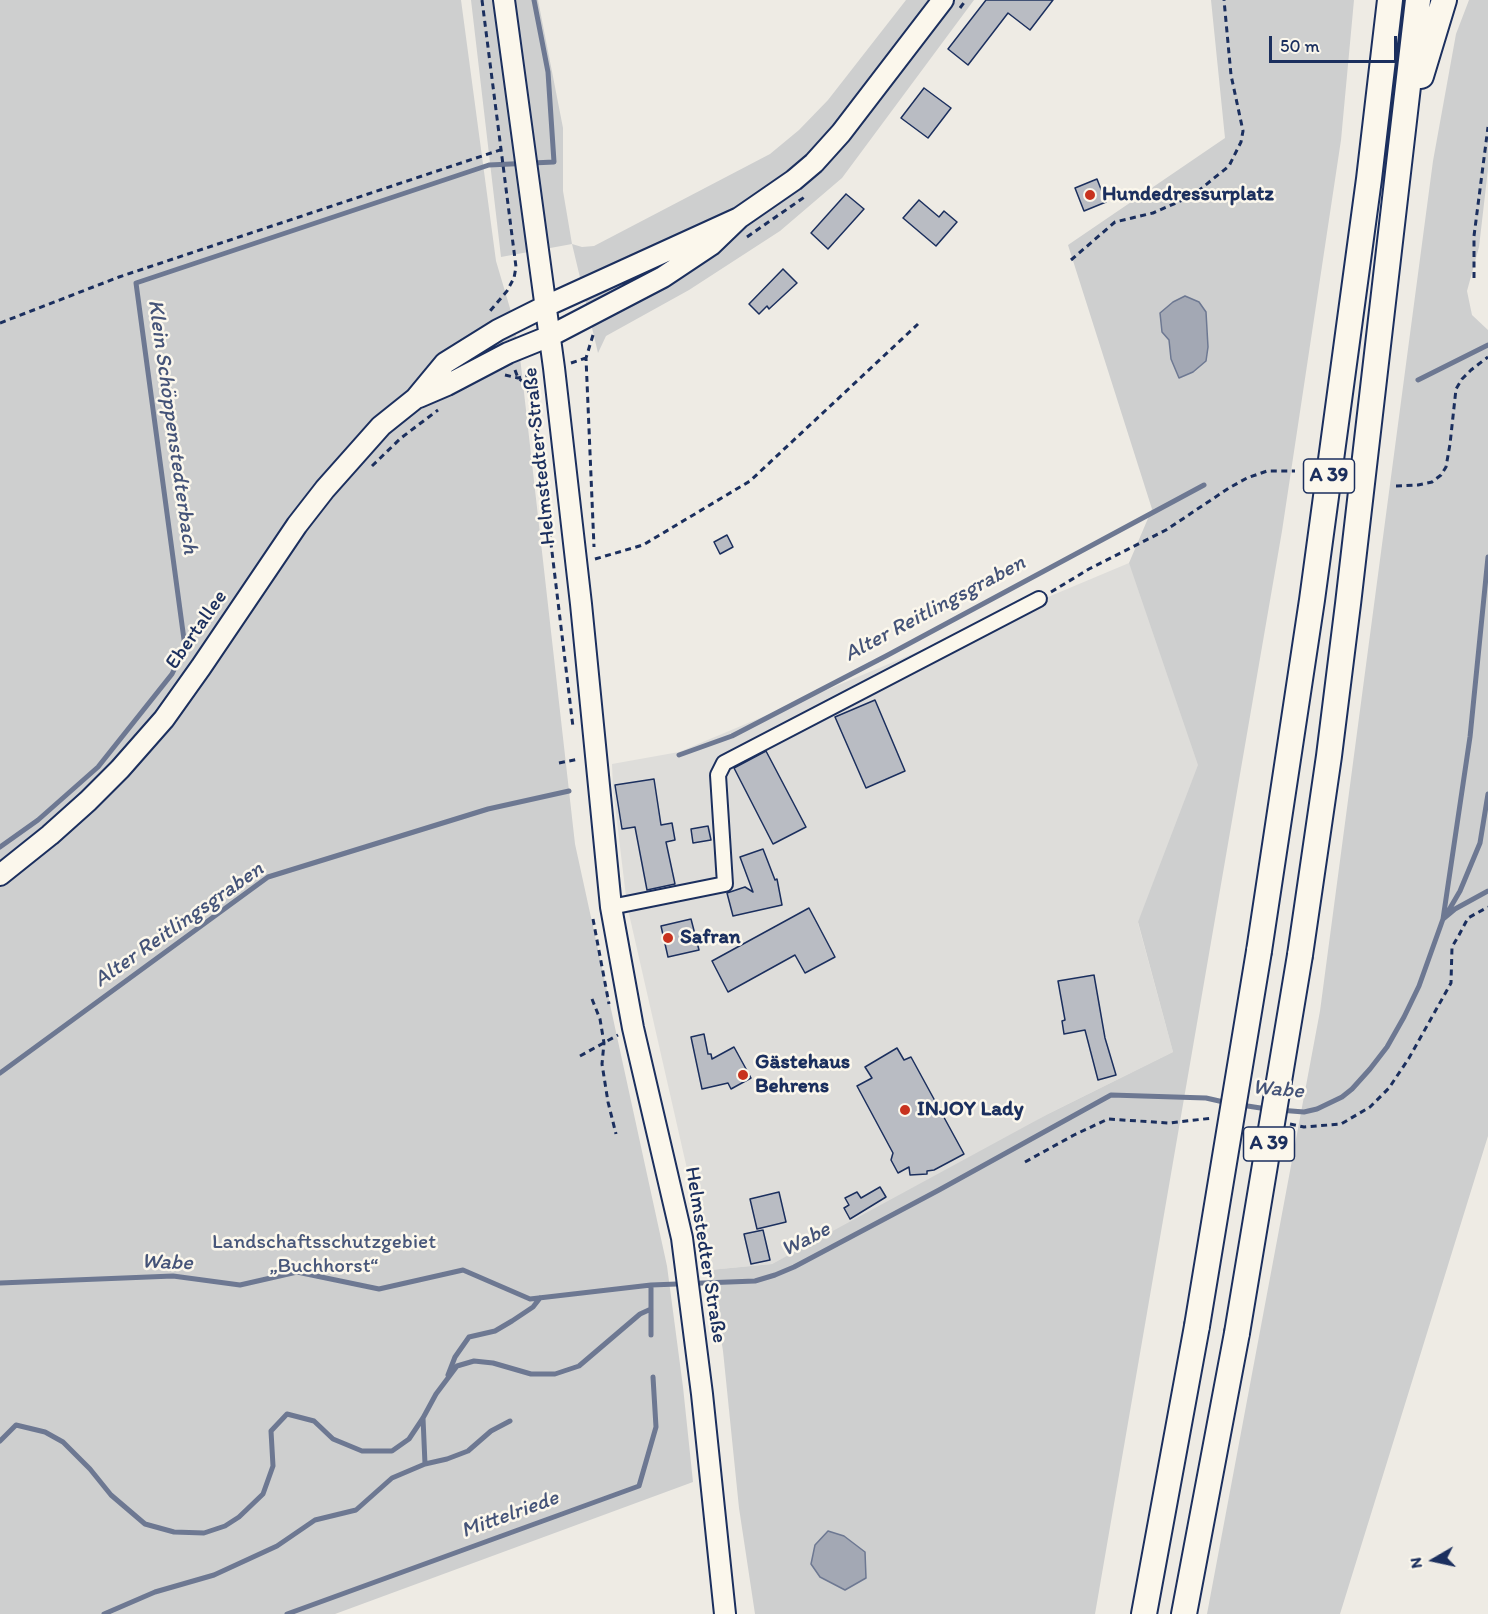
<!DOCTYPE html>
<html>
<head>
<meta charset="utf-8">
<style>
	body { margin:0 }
	#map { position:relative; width:1488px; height:1614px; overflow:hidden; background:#eeebe4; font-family:Itim,sans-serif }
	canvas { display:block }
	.north { position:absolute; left:1404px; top:1530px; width:60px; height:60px; -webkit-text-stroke:4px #fbf7ec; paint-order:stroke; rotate:261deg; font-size:16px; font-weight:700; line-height:24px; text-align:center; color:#1b2f5e }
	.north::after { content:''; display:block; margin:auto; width:21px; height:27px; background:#1b2f5e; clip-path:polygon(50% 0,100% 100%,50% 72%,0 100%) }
	.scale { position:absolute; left:1269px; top:36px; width:128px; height:27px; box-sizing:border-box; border:3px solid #1b2f5e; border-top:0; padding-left:8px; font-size:18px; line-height:21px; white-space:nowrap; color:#1b2f5e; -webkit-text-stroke:4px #fbf7ec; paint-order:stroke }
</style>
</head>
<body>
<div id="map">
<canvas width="1488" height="1614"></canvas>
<div class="north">N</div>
<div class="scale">50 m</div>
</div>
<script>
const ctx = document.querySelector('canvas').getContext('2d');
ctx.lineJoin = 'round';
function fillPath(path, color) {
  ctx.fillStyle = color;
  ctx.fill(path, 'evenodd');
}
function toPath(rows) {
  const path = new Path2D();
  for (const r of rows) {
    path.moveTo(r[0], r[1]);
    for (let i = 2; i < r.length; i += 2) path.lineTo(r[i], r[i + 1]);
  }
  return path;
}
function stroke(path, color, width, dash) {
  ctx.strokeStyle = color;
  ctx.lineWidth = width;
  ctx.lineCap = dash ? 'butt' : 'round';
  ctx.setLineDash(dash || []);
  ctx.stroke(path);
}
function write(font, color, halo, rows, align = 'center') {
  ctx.font = font + ' Itim,sans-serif';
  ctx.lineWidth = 5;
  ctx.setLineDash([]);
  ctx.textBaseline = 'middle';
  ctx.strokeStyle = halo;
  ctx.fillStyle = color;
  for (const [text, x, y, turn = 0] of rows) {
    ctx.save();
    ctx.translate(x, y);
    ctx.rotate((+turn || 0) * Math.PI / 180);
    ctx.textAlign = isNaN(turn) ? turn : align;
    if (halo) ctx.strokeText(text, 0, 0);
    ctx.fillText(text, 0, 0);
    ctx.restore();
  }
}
fillPath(toPath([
	[1129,563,1168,640,1213,750,1138,923,1173,1052,1048,1114,969,1161,772,1264,710,1270,627,905,613,788,612,764,679,752]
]), '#deddda');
fillPath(toPath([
	[0,0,461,0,496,261,512,315,520,357,575,844,667,1266,683,1387,693,1482,335,1614,0,1614],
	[471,0,538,0,563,128,563,191,572,244,582,247,594,246,770,154,799,130,828,100,906,0,974,0,842,178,780,231,689,290,606,336,598,353,572,244,501,257],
	[1211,0,1354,0,1341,140,1282,531,1095,1614,755,1614,739,1508,723,1351,710,1270,772,1264,1048,1114,1173,1052,1138,922,1198,765,1129,563,1152,509,1068,245,1225,138],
	[1469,0,1488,0,1488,169,1479,247,1467,291,1472,315,1488,330,1488,1136,1340,1614,1207,1614,1320,1011,1433,161,1456,34]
]), '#cecfcf');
const water = toPath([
	[1185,296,1199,302,1206,312,1208,347,1206,361,1193,372,1179,378,1171,359,1169,340,1162,332,1160,313,1173,302,1185,296],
	[828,1531,844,1536,865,1552,866,1578,845,1590,820,1577,811,1564,815,1545,828,1531]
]);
fillPath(water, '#a3a8b4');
stroke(water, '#6d7892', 1.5);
stroke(toPath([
	[1418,380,1488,345],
	[679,755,732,736,886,656,1204,485],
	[0,847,38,820,98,767,172,674,185,647,136,283,489,165,554,162,548,72,534,0],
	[1446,915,1460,891,1480,843,1488,794],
	[1443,919,1470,737,1488,557],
	[0,1073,268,877,488,809,569,791],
	[1241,1105,1267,1109],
	[1279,1110,1304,1112,1317,1109,1342,1097,1352,1089,1370,1069,1387,1047,1404,1017,1419,986,1443,919,1455,909,1488,891],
	[0,1283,173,1276,240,1285,297,1272,379,1289,463,1270,530,1299,651,1285,755,1281,775,1275,794,1267,939,1190,1111,1095,1206,1098,1228,1103],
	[651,1335,651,1285],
	[448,1375,455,1357,469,1337,495,1331,512,1321,533,1307,540,1298],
	[0,1441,16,1425,45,1432,63,1442,90,1469,111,1495,145,1524,174,1532,204,1533,225,1526,239,1517,263,1494,273,1466,271,1431,287,1414,314,1421,333,1439,362,1451,392,1451,409,1439,423,1418,436,1394,457,1366,474,1361,493,1363,531,1374,555,1374,579,1366,640,1314,651,1309],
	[425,1464,447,1459,468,1451,491,1431,510,1421],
	[104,1614,155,1592,214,1575,277,1546,315,1520,356,1510,392,1478,425,1464,423,1418],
	[287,1614,639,1486,656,1427,653,1377]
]), '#6d7892', 5);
const building = toPath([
	[986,0,1053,0,1030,30,1008,13,968,65,948,49,986,0],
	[924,88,951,108,928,138,901,118,924,88],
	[1097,179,1106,202,1084,211,1075,188,1097,179],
	[846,194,864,209,828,249,811,233,846,194],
	[919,200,939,217,944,211,957,222,936,246,903,218,919,200],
	[783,269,797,283,769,309,767,306,759,314,749,304,783,269],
	[727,535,733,547,720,554,714,542,727,535],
	[875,700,905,771,866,788,835,717,875,700],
	[766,751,806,827,773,844,734,768,766,751],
	[654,779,661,825,672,823,675,840,666,842,675,884,647,890,635,827,622,829,615,785,654,779],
	[708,826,711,840,693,843,691,829,708,826],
	[763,849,775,880,777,879,782,905,733,916,727,893,745,887,753,892,740,857,763,849],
	[809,908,835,957,805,973,795,955,728,992,712,961,809,908],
	[691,919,699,950,668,957,661,926,691,919],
	[1094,975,1105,1038,1116,1075,1098,1080,1085,1030,1064,1034,1062,1021,1065,1020,1058,981,1094,975],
	[704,1034,708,1054,711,1054,712,1059,734,1047,751,1078,731,1089,728,1083,702,1089,691,1037,704,1034],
	[897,1048,904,1060,911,1057,964,1154,934,1170,927,1171,927,1174,910,1175,909,1167,898,1173,891,1160,893,1153,857,1086,872,1078,865,1067,897,1048],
	[880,1187,886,1197,850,1219,844,1208,849,1205,845,1198,857,1192,861,1198,880,1187],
	[779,1192,786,1222,757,1229,750,1199,779,1192],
	[763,1230,770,1260,751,1264,744,1234,763,1230]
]);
fillPath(building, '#b9bcc3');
stroke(building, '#1b2f5e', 1.5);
const street = toPath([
	[611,907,725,884,718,775,724,763,1039,599]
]);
const secondary = toPath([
	[504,0,554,368,581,604,611,907,633,1028,682,1238,702,1394,725,1614],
	[419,397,447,385,508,353,550,336,663,277,711,245,739,218,794,180,814,163,841,133,943,0],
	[0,875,50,835,88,801,120,769,164,719,201,667,297,525,325,489,381,426,416,398,445,363,498,330,546,306,739,218]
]);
const highway = toPath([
	[1421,76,1444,0],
	[1259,951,1312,600,1369,179,1390,0],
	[1300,955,1329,756,1348,604,1418,0],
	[1144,1614,1197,1326],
	[1184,1614,1237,1333]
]);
stroke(street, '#1b2f5e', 18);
stroke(secondary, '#1b2f5e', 24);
stroke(highway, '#1b2f5e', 28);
stroke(toPath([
	[482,0,516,267,514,278,507,291,490,311,491,314],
	[960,8,966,0],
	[747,237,806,196],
	[1071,260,1115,222,1153,213,1192,196,1229,166,1241,142,1243,131,1231,75,1224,0],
	[1474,278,1474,236,1488,127],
	[0,323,119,277,503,149],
	[593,335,586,358,594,547],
	[571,363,586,358],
	[515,370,518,378,526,384,535,410,573,727],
	[505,375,518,378,536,374],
	[372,466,401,438,438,410],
	[1396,486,1418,485,1432,482,1441,475,1446,467,1450,444,1456,389,1462,379,1471,370,1488,357],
	[595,559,643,545,750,481,918,324],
	[1051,592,1089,569,1166,530,1229,488,1247,478,1267,471,1295,471],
	[559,763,579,759],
	[593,919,609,1004],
	[592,999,600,1019,604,1043,602,1064,608,1102,616,1134],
	[580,1056,618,1035],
	[1290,1124,1304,1127,1341,1124,1370,1107,1389,1088,1409,1058,1451,983,1452,947,1459,935,1468,918,1488,907],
	[1025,1162,1074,1135,1108,1119,1169,1123,1213,1118]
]), '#1b2f5e', 3, [6, 4.5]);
stroke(street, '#fbf7ec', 14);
stroke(secondary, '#fbf7ec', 20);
stroke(highway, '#fbf7ec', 24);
const highwayBridge = toPath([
	[1197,1326,1259,951],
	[1237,1333,1300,955]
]);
stroke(highwayBridge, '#1b2f5e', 28, []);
stroke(highwayBridge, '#fbf7ec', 24);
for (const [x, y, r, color] of [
	[1090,195,6,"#c8321e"],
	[668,938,6,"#c8321e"],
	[743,1075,6,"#c8321e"],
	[905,1110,6,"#c8321e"]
]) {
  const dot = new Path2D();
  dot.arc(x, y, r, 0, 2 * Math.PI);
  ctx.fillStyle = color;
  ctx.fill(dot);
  stroke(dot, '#fbf7ec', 2);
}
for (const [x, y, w] of [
	[1329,476,51],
	[1269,1144,51]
]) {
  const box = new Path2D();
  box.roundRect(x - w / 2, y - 17, w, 34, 4.5);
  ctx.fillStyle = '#fbf7ec';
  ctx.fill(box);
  stroke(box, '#1b2f5e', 1.5);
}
write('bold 20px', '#1b2f5e', null, [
	["A 39",1329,476],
	["A 39",1269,1144]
]);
write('bold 21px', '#1b2f5e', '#fbf7ec', [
	["Hundedressurplatz",1102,195],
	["Safran",680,938],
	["Gästehaus",755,1063],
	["Behrens",755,1087],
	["INJOY Lady",917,1110]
], 'left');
write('21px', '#1b2f5e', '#fbf7ec', [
	["Helmstedter Straße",540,456,-96],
	["Ebertallee",197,630,-55],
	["Helmstedter Straße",705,1255,81]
]);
write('21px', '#48577a', '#fbf7ec', [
	["Landschaftsschutzgebiet",324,1243],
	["„Buchhorst“",324,1267]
]);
write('italic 22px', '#445378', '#fbf7ec', [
	["Klein Schöppenstedterbach",172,427,82],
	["Alter Reitlingsgraben",935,609,-28],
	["Alter Reitlingsgraben",179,925,-35],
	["Wabe",1278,1090,5],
	["Wabe",806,1240,-27],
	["Wabe",167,1263,2],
	["Mittelriede",510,1515,-20]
]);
</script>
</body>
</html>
